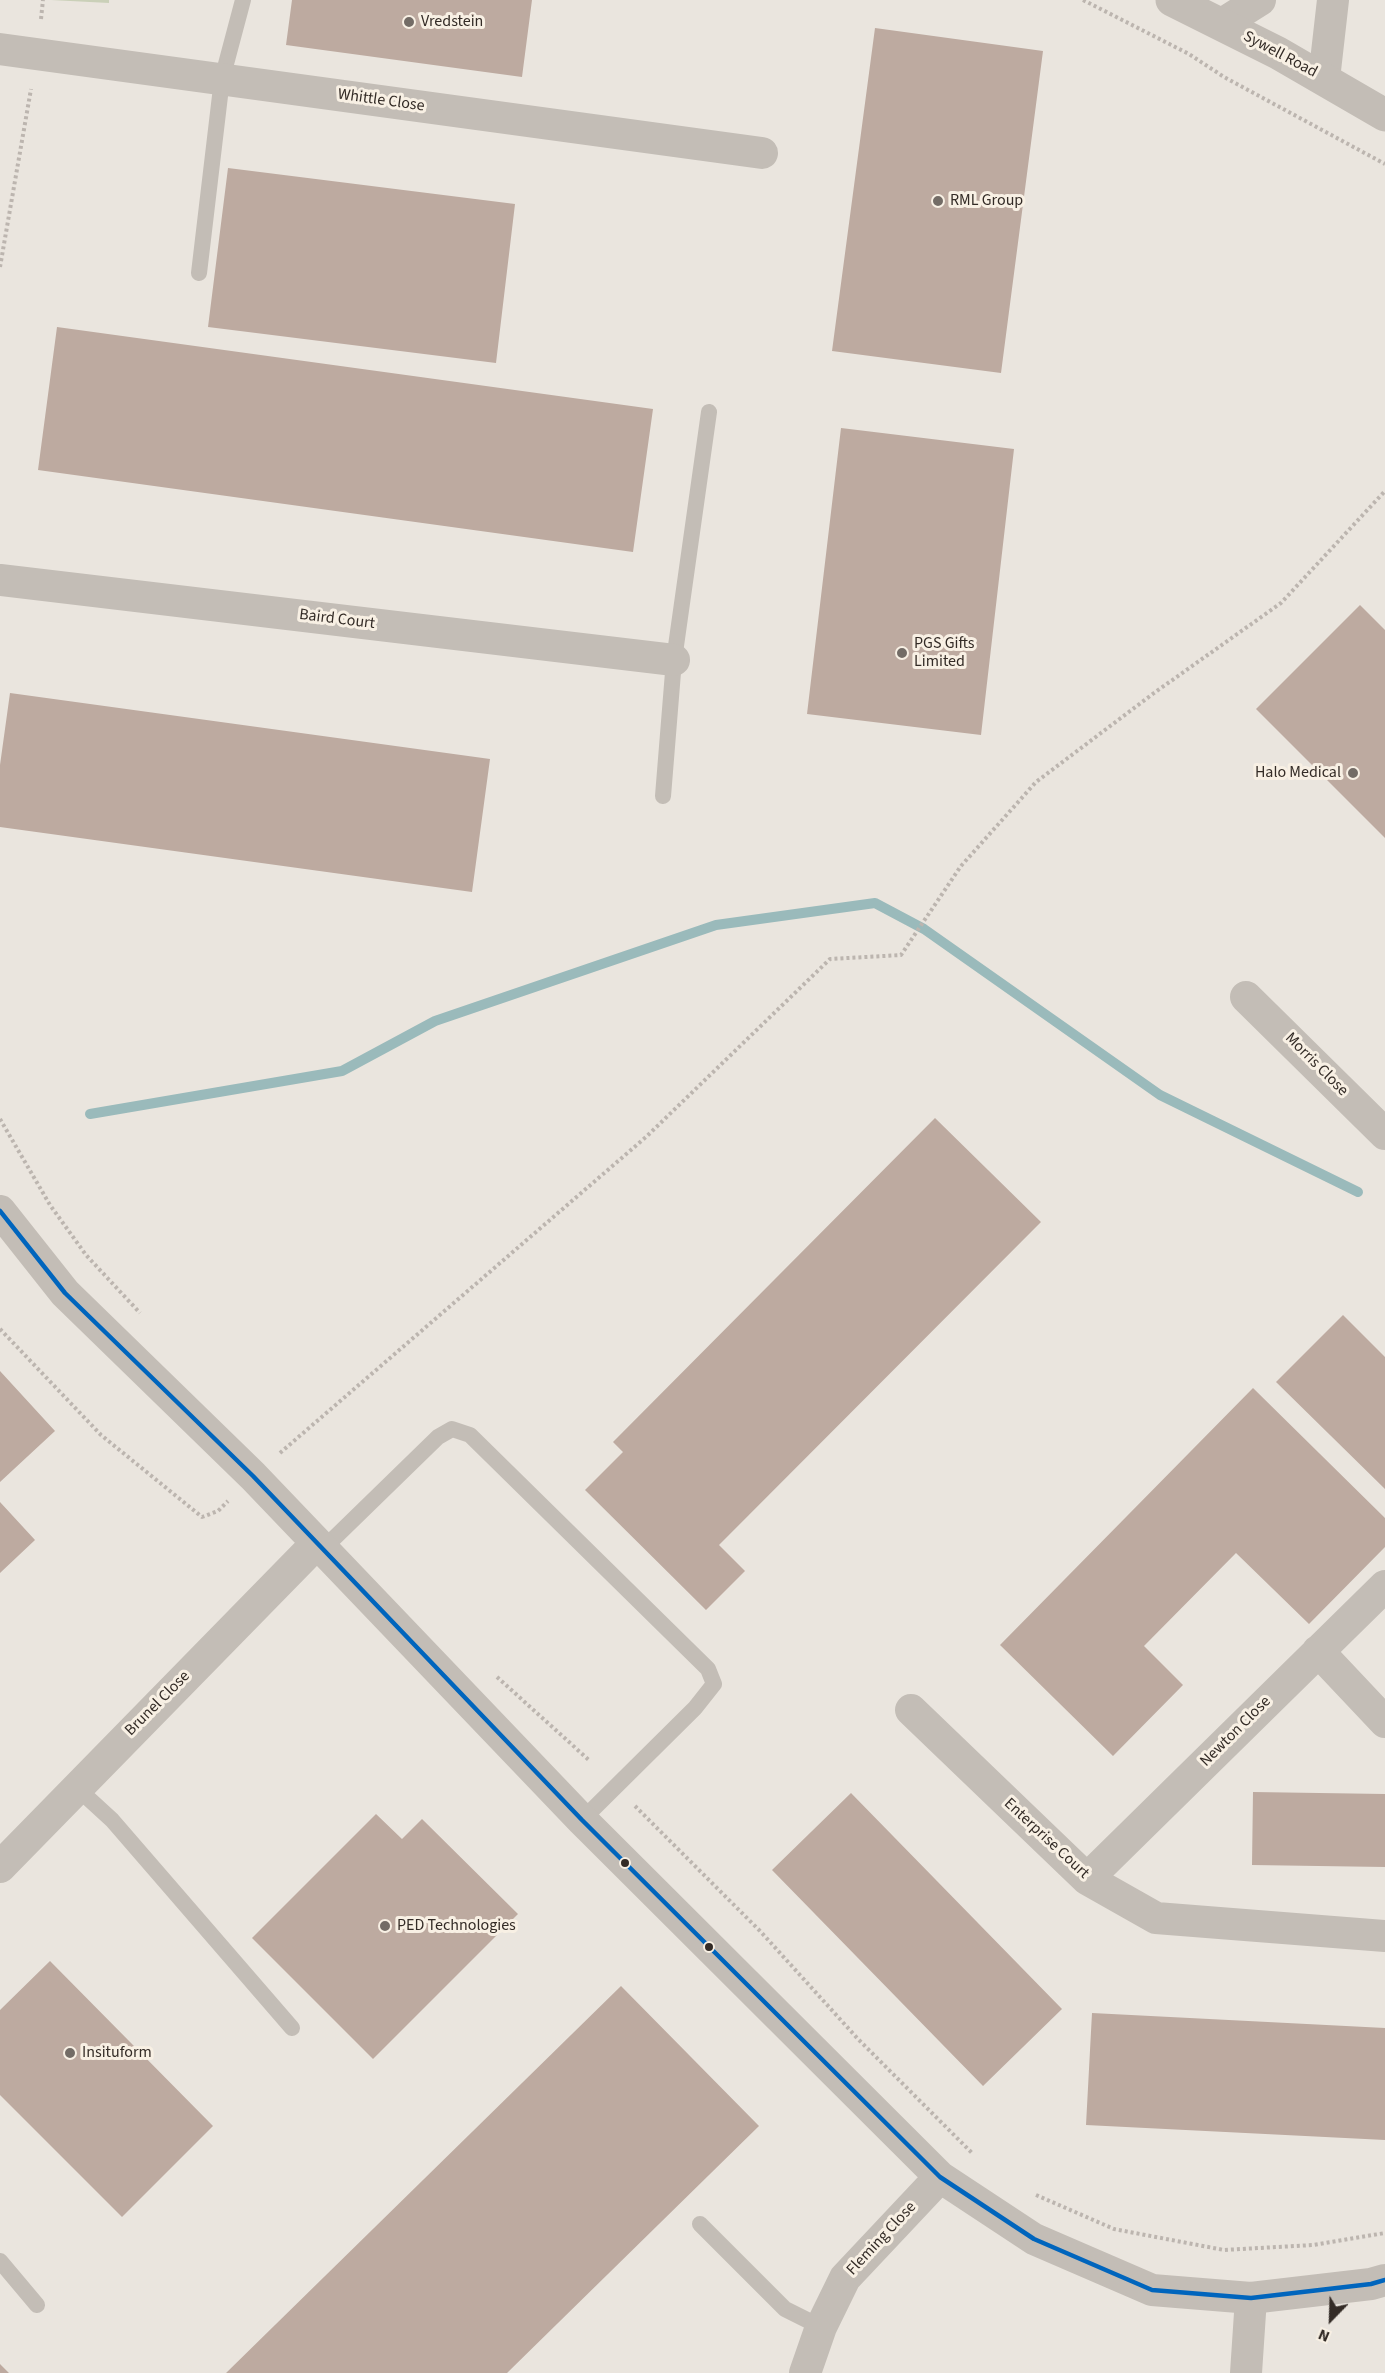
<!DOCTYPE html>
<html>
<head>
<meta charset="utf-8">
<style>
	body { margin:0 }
	#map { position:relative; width:1385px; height:2373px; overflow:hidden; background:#eae5de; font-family:"Source Sans 3",sans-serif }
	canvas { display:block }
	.north { position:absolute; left:1301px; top:2289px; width:60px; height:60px; -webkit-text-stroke:4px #f8f0e4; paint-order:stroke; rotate:203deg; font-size:16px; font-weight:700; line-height:24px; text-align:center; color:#332b26 }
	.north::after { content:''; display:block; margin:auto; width:21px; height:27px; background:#332b26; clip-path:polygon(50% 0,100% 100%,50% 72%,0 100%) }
</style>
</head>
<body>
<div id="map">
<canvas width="1385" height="2373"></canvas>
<div class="north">N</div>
</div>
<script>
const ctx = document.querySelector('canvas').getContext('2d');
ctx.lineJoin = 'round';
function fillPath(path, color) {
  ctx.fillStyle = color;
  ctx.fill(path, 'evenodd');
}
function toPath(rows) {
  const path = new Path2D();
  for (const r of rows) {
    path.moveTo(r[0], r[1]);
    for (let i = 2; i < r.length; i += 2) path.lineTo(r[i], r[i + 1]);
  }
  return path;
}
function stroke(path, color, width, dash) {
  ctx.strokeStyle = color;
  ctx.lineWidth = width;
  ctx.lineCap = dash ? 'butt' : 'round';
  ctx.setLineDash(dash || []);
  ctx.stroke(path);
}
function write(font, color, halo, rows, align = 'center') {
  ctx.font = font + ' "Source Sans 3",sans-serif';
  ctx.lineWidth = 6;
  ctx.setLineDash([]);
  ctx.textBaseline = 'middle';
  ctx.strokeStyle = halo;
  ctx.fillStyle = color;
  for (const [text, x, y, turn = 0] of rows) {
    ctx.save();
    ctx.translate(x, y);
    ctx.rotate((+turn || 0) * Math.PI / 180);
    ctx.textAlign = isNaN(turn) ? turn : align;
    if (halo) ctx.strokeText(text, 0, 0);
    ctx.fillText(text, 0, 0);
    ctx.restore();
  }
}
fillPath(toPath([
	[51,0,109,0,109,3]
]), '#cad0b8');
stroke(toPath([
	[90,1114,342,1071,435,1021,716,925,875,903,924,929,1160,1095,1358,1192]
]), '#9ababb', 10);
fillPath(toPath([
	[292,0,532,0,522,77,286,45],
	[875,28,1043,51,1001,373,832,351],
	[228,168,515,204,496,363,208,327],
	[57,327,653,409,633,552,38,470],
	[841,428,1014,449,981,735,807,714],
	[1360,605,1385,630,1385,838,1256,709],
	[10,693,490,759,472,892,0,827,0,765],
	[935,1118,1041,1222,719,1545,745,1571,706,1610,585,1490,623,1452,613,1442],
	[1343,1315,1385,1357,1385,1489,1276,1382],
	[0,1371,55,1431,0,1482],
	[1253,1388,1385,1518,1385,1547,1309,1624,1236,1553,1144,1646,1183,1685,1113,1756,1000,1645],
	[0,1502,35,1540,0,1573],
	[1253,1792,1385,1794,1385,1867,1252,1865],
	[851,1793,1062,2009,983,2086,772,1870],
	[376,1814,402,1839,422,1819,518,1914,373,2059,252,1938],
	[50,1961,213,2126,122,2217,0,2095,0,2010],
	[621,1986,759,2126,507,2373,226,2373],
	[1092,2013,1385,2028,1385,2140,1086,2125],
	[0,2364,9,2373,0,2373]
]), '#bdaaa0');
stroke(toPath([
	[1083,0,1189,54,1224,77,1385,164],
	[41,19,43,0],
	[0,267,31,89],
	[0,1119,50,1205,86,1255,140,1313],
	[0,1329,101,1435,202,1517,218,1511,228,1501],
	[280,1453,646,1137,830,959,901,955,961,866,1036,782,1154,693,1281,603,1385,491],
	[497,1677,590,1761],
	[635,1806,761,1932,858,2039,972,2153],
	[1036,2195,1114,2229,1224,2250,1313,2245,1385,2233]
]), '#bcb5af', 4, [3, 3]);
stroke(toPath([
	[199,273,222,79,243,0],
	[663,796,674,660,709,412],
	[323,1549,438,1437,452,1429,470,1435,708,1669,714,1684,695,1708,582,1820],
	[76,1787,112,1820,292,2028],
	[700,2224,785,2309,821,2327],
	[0,2261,37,2305]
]), '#c3bdb6', 16);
stroke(toPath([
	[1222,24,1260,0],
	[0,49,762,153],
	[1324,79,1333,0],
	[0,580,674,660],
	[1246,997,1385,1134],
	[0,1211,65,1293,253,1476,582,1820,940,2177,1034,2239,1152,2290,1251,2298,1371,2284,1385,2280],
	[1318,1651,1385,1722],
	[911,1710,1087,1879,1156,1918,1385,1936],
	[0,1867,317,1543],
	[1087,1879,1385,1586],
	[805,2373,821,2327,845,2278,940,2177],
	[1246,2373,1251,2298]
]), '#c3bdb6', 32);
stroke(toPath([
	[1172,0,1278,53,1385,115]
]), '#c3bdb6', 33);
stroke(toPath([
	[0,1211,65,1293,253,1476,582,1820,940,2177,1034,2239,1152,2290,1251,2298,1371,2284,1385,2280]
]), '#0065bd', 4.5);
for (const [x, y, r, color] of [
	[409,22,6,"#736c66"],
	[938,201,6,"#736c66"],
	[902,653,6,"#736c66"],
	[1353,773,6,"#736c66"],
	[625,1863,5,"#332b26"],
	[385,1926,6,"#736c66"],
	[709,1947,5,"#332b26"],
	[70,2053,6,"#736c66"]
]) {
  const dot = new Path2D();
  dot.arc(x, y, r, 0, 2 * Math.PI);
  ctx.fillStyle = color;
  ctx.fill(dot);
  stroke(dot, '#f8f0e4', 2);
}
write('16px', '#332b26', '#f8f0e4', [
	["Vredstein",421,22],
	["RML Group",950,201],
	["PGS Gifts",914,644],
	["Limited",914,662],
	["Halo Medical",1341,773,"right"],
	["PED Technologies",397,1926],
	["Insituform",82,2053]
], 'left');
write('16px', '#332b26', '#f8f0e4', [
	["Sywell Road",1280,55,28],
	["Whittle Close",381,101,8],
	["Baird Court",337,620,7],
	["Morris Close",1316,1065,45],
	["Brunel Close",158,1704,-45],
	["Newton Close",1236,1732,-45],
	["Enterprise Court",1046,1839,43],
	["Fleming Close",882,2239,-47]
]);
</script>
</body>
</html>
